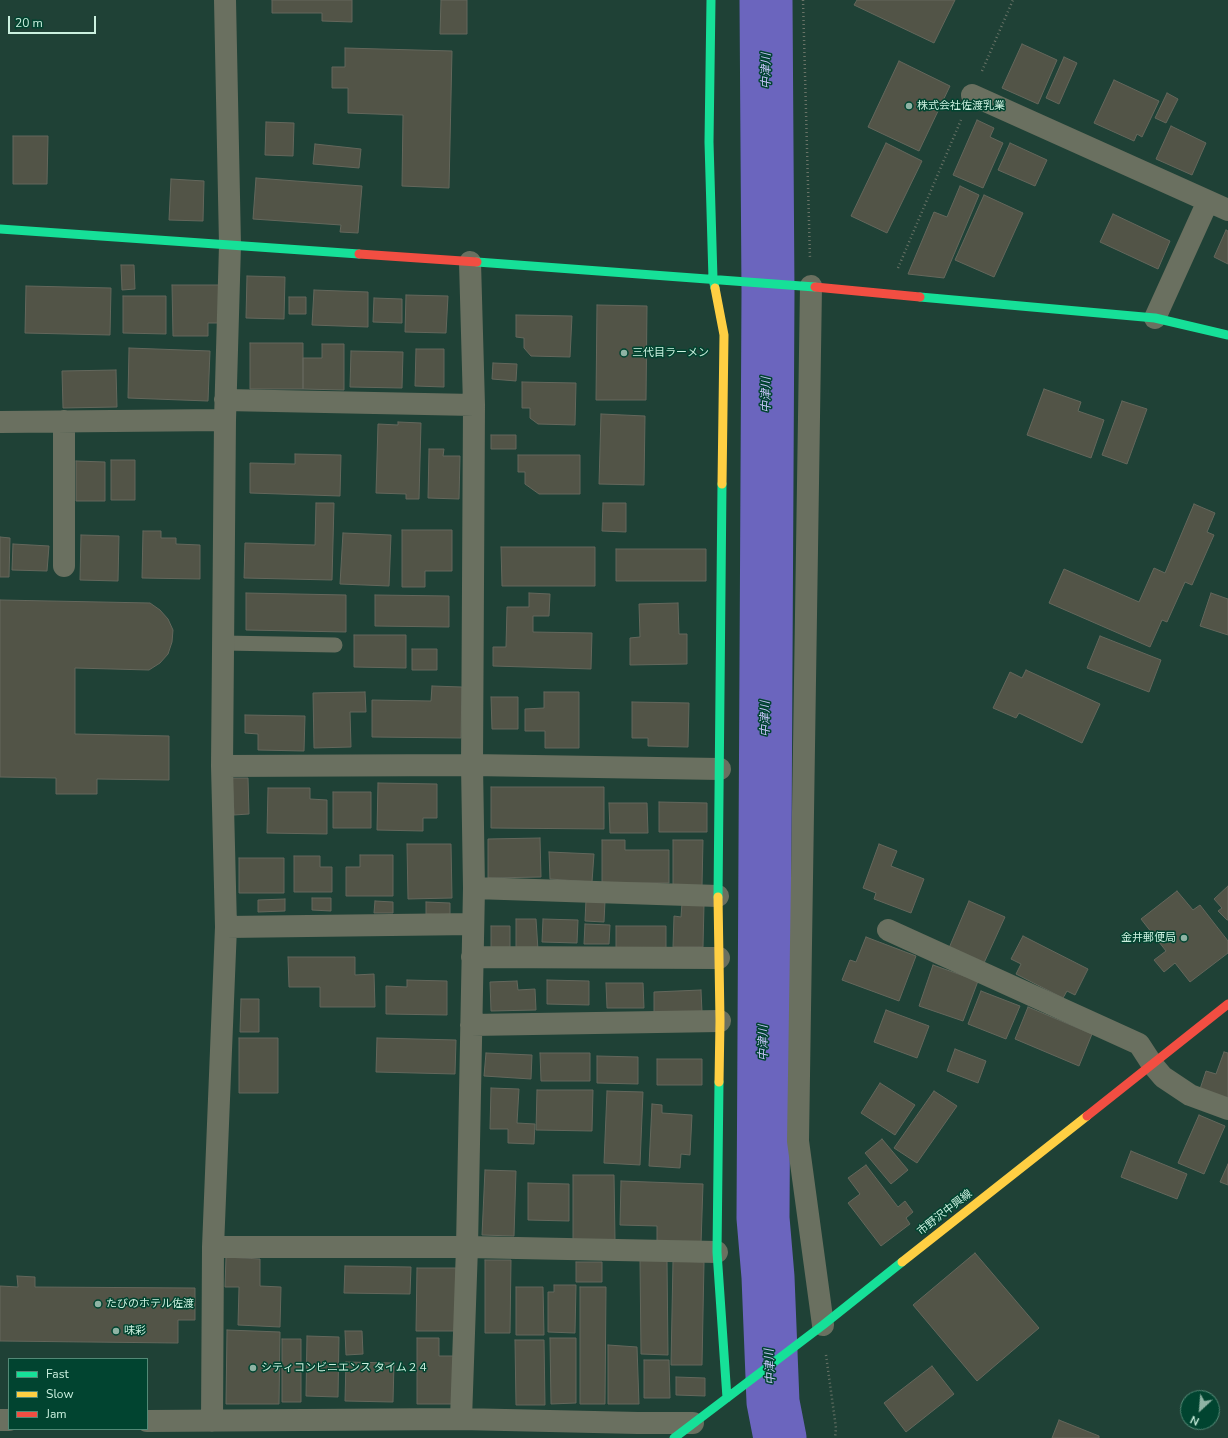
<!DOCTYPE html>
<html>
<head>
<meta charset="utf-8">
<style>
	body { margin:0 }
	#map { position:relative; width:1228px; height:1438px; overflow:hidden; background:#1f4136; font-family:"Nunito Sans",sans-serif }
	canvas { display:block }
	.legend { position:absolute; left:8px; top:1358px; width:140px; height:72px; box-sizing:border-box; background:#014430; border:1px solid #528976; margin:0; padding:5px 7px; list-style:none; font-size:12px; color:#cbf0df }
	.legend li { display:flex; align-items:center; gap:8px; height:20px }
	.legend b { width:20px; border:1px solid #528976 }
	.north { position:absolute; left:1180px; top:1390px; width:40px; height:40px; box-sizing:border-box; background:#014430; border:1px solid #528976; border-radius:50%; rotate:206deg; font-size:11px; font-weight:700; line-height:16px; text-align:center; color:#cbf0df }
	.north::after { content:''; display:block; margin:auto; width:14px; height:18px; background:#8fb3a4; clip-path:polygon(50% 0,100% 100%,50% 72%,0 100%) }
	.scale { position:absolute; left:8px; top:16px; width:88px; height:18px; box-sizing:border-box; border:2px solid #cbf0df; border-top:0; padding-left:5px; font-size:12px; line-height:14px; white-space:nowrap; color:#cbf0df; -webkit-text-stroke:3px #014430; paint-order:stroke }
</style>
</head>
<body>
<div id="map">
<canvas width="1228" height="1438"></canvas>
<ul class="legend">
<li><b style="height:5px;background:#16e098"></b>Fast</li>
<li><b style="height:5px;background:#ffcf43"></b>Slow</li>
<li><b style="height:5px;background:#f24e42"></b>Jam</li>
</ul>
<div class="north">N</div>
<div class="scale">20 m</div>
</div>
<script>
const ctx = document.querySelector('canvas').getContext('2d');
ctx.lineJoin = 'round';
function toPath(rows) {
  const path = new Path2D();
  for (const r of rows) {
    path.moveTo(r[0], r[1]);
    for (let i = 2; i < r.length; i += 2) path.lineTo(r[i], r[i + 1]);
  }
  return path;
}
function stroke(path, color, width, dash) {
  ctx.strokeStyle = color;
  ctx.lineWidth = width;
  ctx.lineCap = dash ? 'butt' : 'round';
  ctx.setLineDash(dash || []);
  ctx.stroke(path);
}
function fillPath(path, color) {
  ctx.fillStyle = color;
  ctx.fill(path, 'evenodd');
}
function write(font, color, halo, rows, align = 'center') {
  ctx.font = font + ' "Nunito Sans","Noto Sans JP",sans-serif';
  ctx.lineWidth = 3;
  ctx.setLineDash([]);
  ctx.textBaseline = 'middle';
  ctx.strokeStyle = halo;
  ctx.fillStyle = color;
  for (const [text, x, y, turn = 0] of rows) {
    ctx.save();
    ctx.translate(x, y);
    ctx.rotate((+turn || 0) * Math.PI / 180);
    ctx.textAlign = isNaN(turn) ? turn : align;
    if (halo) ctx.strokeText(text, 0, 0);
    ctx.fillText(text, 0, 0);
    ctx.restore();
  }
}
stroke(toPath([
	[766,0,768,292,763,1218,768,1277,773,1402,780,1438]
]), '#6b65be', 53);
const building = toPath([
	[272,0,352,0,352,22,322,21,322,13,272,13,272,0],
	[441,0,467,0,467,34,440,34,441,0],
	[857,0,955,0,934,43,854,5,857,0],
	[1022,44,1057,60,1038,104,1002,88,1022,44],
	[345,48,452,51,449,188,402,186,403,115,348,113,348,88,332,88,332,67,345,67,345,48],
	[1064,57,1077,63,1059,104,1046,98,1064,57],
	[899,61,950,86,919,151,868,127,899,61],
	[1114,80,1159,101,1142,137,1137,134,1134,141,1094,123,1114,80],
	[1167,93,1178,99,1166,123,1155,118,1167,93],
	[977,120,994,128,990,137,1003,143,983,188,953,175,977,120],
	[266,122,294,123,293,156,265,155,266,122],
	[1171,126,1206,143,1192,175,1156,159,1171,126],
	[13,136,48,136,47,184,13,184,13,136],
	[886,143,922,161,887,233,851,216,886,143],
	[1010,143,1047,160,1035,186,998,170,1010,143],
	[315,144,361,149,359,168,313,164,315,144],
	[256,178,362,186,358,233,340,232,341,225,253,219,256,178],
	[171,179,204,181,203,221,169,220,171,179],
	[960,186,979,195,944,278,908,274,934,212,947,217,960,186],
	[984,195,1023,213,994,277,955,260,984,195],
	[1113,214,1170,241,1158,269,1100,242,1113,214],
	[1226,230,1228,231,1228,264,1214,257,1226,230],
	[121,265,134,265,135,289,122,290,121,265],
	[247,276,285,277,284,319,246,318,247,276],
	[172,285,220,285,220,323,208,323,208,336,173,336,172,285],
	[26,286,111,288,110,335,25,333,26,286],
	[314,290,368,292,368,327,312,325,314,290],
	[406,295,448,296,446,333,405,332,406,295],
	[123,296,166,296,166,334,123,333,123,296],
	[289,297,306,297,306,314,289,314,289,297],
	[374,298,402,299,402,323,373,322,374,298],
	[597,305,647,306,646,400,596,400,597,305],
	[516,315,572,316,570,357,531,356,524,348,524,338,516,337,516,315],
	[250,343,303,343,303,389,250,389,250,343],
	[322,344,344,344,344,390,303,389,303,358,322,358,322,344],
	[129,348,210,351,208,401,128,398,129,348],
	[416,349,444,349,444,387,415,386,416,349],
	[351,351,403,352,402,388,350,387,351,351],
	[493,363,517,364,516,381,492,379,493,363],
	[116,370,117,407,63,408,62,371,116,370],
	[522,382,576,383,575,425,538,424,530,418,530,408,522,408,522,382],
	[1044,389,1081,402,1078,411,1104,420,1091,458,1027,435,1044,389],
	[1122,401,1147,409,1127,464,1102,455,1122,401],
	[601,414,645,416,644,485,599,484,601,414],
	[398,422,421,423,419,499,406,499,406,494,376,493,378,424,398,425,398,422],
	[491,435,516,435,516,449,491,449,491,435],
	[429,449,444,449,443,456,460,456,459,499,428,498,429,449],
	[295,454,341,455,340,496,250,493,250,463,295,464,295,454],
	[518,455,580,455,580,494,539,494,525,484,525,472,518,472,518,455],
	[111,460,135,460,135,500,111,500,111,460],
	[76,461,105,462,105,501,76,501,76,461],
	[316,503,334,503,332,580,244,578,245,543,315,545,316,503],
	[603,503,626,503,626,532,602,531,603,503],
	[1194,504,1215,513,1207,532,1214,535,1192,585,1185,582,1167,622,1162,620,1150,647,1049,603,1064,569,1139,602,1154,568,1165,573,1194,504],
	[402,530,452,530,452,571,425,571,425,587,402,587,402,530],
	[143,531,161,531,161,538,176,538,176,544,200,545,200,579,142,578,143,531],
	[343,533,391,535,389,586,340,584,343,533],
	[81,535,119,536,118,581,80,580,81,535],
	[0,537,10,538,9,577,0,577,0,537],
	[13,544,49,546,47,571,12,570,13,544],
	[501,547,595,547,595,586,502,586,501,547],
	[616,549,706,549,706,581,616,581,616,549],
	[246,593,346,595,346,632,246,630,246,593],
	[529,593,550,594,549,616,533,616,533,632,592,633,591,669,493,666,493,647,506,647,507,607,529,607,529,593],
	[1211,593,1228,599,1228,635,1200,626,1211,593],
	[375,595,449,596,449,627,375,626,375,595],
	[0,600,150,603,160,610,168,619,173,630,172,642,168,654,160,663,149,670,75,668,75,734,169,736,169,780,97,779,97,794,56,794,56,778,0,777,0,600],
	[678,603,679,634,687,634,687,664,630,665,630,638,640,637,639,604,678,603],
	[354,635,406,635,406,668,354,667,354,635],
	[1100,636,1161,660,1149,692,1087,668,1100,636],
	[412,649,437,649,437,670,412,670,412,649],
	[1026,670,1100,704,1082,743,1019,713,1016,718,993,708,1010,672,1022,678,1026,670],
	[432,686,462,687,461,738,372,737,372,700,431,701,432,686],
	[365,692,366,712,350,712,351,747,314,748,313,693,365,692],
	[544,692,579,692,579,748,545,748,545,731,525,731,525,709,544,708,544,692],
	[491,697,518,697,518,729,492,729,491,697],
	[632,702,689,703,688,747,648,746,648,738,632,738,632,702],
	[245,715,305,716,304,751,258,750,258,734,245,733,245,715],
	[232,778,248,778,249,814,234,815,232,778],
	[378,783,437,784,437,818,423,818,423,831,377,830,378,783],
	[491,787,604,787,604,829,491,828,491,787],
	[268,788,310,788,310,799,327,800,327,834,267,833,268,788],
	[333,792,371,792,371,828,333,828,333,792],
	[659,802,707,803,707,832,659,832,659,802],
	[609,803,647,803,648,833,610,833,609,803],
	[540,838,541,877,488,878,488,839,540,838],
	[602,840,625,840,625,850,669,850,669,883,602,883,602,840],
	[673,840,703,840,702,886,673,885,673,840],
	[407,844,451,844,452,898,408,899,407,844],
	[879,844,897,851,891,866,924,879,911,913,874,899,876,893,863,888,879,844],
	[549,852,594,854,592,882,550,879,549,852],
	[360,855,393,855,393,896,346,896,346,867,360,867,360,855],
	[294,856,320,856,320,867,332,867,332,892,294,892,294,856],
	[239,858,284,858,284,893,239,893,239,858],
	[1228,886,1228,920,1227,920,1218,911,1222,908,1214,899,1228,886],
	[1177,891,1193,910,1200,905,1228,941,1228,953,1190,982,1175,963,1164,972,1154,960,1166,951,1141,919,1177,891],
	[312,898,331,898,331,911,312,910,312,898],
	[285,899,285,911,258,912,258,900,285,899],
	[586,900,605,901,604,922,585,921,586,900],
	[375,901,393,902,393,913,374,913,375,901],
	[969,901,1005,917,984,963,949,948,969,901],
	[426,902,450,903,450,915,426,914,426,902],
	[682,903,704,904,703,947,673,947,674,916,681,917,682,903],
	[516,919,536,919,538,950,516,950,516,919],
	[543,919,578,920,577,943,542,942,543,919],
	[585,924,610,925,609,944,584,944,585,924],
	[491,926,510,926,510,948,491,948,491,926],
	[616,926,666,926,666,950,616,949,616,926],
	[1023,936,1088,969,1075,995,1067,991,1063,998,1016,974,1021,964,1011,959,1023,936],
	[866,937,916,956,899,1001,842,980,850,960,856,962,866,937],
	[288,957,355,957,355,975,374,974,375,1007,320,1007,320,987,289,987,288,957],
	[933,965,978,981,963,1021,919,1006,933,965],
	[407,980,447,981,447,1015,386,1014,386,986,407,987,407,980],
	[547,980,589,981,589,1005,547,1004,547,980],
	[517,981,518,990,535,989,536,1010,491,1011,490,982,517,981],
	[606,983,643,983,644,1008,607,1008,606,983],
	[701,990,702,1012,654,1013,654,992,701,990],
	[981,991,1020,1006,1006,1039,968,1024,981,991],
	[241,999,259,999,259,1032,240,1032,241,999],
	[1028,1007,1092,1034,1079,1066,1015,1039,1028,1007],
	[886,1010,929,1026,917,1058,874,1042,886,1010],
	[239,1038,278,1038,278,1093,239,1093,239,1038],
	[377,1038,456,1040,455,1074,376,1072,377,1038],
	[955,1049,986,1061,978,1083,947,1071,955,1049],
	[1224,1052,1228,1053,1228,1100,1200,1089,1206,1071,1216,1074,1224,1052],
	[486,1053,532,1055,531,1079,484,1076,486,1053],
	[540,1053,590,1053,590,1081,541,1081,540,1053],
	[597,1056,638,1057,638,1084,597,1083,597,1056],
	[657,1059,702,1059,702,1085,657,1085,657,1059],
	[880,1083,915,1105,895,1135,861,1113,880,1083],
	[491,1088,519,1089,517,1123,535,1124,534,1144,508,1143,508,1129,490,1129,491,1088],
	[537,1090,593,1090,592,1131,536,1130,537,1090],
	[607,1091,643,1092,640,1165,604,1163,607,1091],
	[934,1091,957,1106,917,1163,894,1148,934,1091],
	[652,1104,662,1105,662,1113,692,1115,690,1155,681,1154,680,1168,649,1166,652,1104],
	[1199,1115,1225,1126,1204,1174,1178,1163,1199,1115],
	[882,1139,908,1170,891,1184,865,1153,882,1139],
	[1131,1151,1187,1174,1177,1199,1121,1177,1131,1151],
	[1228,1164,1228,1185,1220,1182,1228,1164],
	[866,1165,898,1207,905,1201,913,1212,906,1218,910,1224,881,1246,848,1203,860,1194,848,1178,866,1165],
	[485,1170,516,1171,514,1236,482,1235,485,1170],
	[573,1175,614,1175,615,1240,573,1240,573,1175],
	[621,1181,703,1184,701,1244,657,1242,657,1226,620,1225,621,1181],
	[528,1183,569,1184,569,1221,528,1220,528,1183],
	[975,1253,1039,1328,977,1381,913,1305,975,1253],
	[226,1257,260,1259,260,1286,281,1287,280,1327,238,1325,239,1287,225,1287,226,1257],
	[667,1259,668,1355,641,1354,640,1260,667,1259],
	[485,1260,511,1260,510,1333,485,1333,485,1260],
	[673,1261,704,1262,702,1365,671,1365,673,1261],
	[576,1262,602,1262,602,1282,576,1282,576,1262],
	[345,1266,411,1267,410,1294,344,1293,345,1266],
	[417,1268,456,1268,455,1331,416,1331,417,1268],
	[17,1276,35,1277,35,1287,195,1288,195,1320,178,1320,178,1343,0,1341,0,1286,18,1287,17,1276],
	[554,1285,576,1285,575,1333,548,1332,548,1292,554,1292,554,1285],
	[516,1287,543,1287,544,1335,516,1335,516,1287],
	[580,1287,606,1287,605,1404,580,1404,580,1287],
	[227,1330,280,1332,279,1404,226,1404,227,1330],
	[345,1331,362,1331,363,1354,346,1355,345,1331],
	[307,1336,339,1337,338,1397,306,1396,307,1336],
	[417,1338,439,1338,439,1356,455,1356,455,1404,417,1404,417,1338],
	[550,1338,576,1338,576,1403,551,1404,550,1338],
	[282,1339,301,1339,301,1402,282,1402,282,1339],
	[515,1340,544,1340,545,1405,516,1405,515,1340],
	[608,1345,637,1347,639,1404,608,1404,608,1345],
	[644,1360,669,1360,670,1398,644,1398,644,1360],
	[346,1362,394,1363,393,1402,345,1401,346,1362],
	[932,1366,954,1394,906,1432,884,1403,932,1366],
	[676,1377,705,1378,705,1396,676,1395,676,1377],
	[1059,1420,1099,1436,1099,1438,1052,1438,1059,1420]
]);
fillPath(building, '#525447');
stroke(building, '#64675c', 1);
stroke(toPath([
	[803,0,810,259],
	[982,71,1013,0],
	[898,268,961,120],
	[826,1355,836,1428,835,1438]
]), '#697367', 2.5, [1, 3]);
stroke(toPath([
	[223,643,335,645]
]), '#6a7060', 15);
stroke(toPath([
	[225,0,230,245,225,420,222,766,472,765,720,769],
	[972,95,1228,210],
	[811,286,798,1141,823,1325],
	[1155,318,1208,201],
	[225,400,474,405],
	[64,421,64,566],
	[0,422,225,420],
	[474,888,718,896],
	[226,927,473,924],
	[888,930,1139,1044,1152,1064,1163,1077,1190,1095,1228,1109],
	[472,957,719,958],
	[471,1025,720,1021],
	[213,1247,467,1247,717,1252],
	[461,1419,467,1247,474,888,472,765,474,405,470,262],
	[0,1420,9,1420],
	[147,1421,461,1419,638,1423,693,1423],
	[212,1421,213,1247,226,927,222,766]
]), '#6a7060', 22);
stroke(toPath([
	[711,0,709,142,713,279,715,288],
	[0,229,359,254],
	[477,262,815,287],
	[920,297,1155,318,1228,335],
	[718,897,722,484],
	[719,1082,717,1252,727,1398],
	[674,1438,823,1325,902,1262]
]), '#16e098', 9);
stroke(toPath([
	[715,288,724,335,722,484],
	[718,897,720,1021,719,1082],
	[902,1262,1087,1116]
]), '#ffcf43', 9);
stroke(toPath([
	[359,254,477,262],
	[815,287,920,297],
	[1087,1116,1228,1004]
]), '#f24e42', 9);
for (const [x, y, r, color] of [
	[909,106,4,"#8fb3a4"],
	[624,353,4,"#8fb3a4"],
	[1184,938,4,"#8fb3a4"],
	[98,1304,4,"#8fb3a4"],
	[116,1331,4,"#8fb3a4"],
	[253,1368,4,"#8fb3a4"]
]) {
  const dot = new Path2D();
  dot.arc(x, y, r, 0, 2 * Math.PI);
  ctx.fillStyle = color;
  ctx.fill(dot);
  stroke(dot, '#014430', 1.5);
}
write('11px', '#cbf0df', '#014430', [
	["株式会社佐渡乳業",917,106],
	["三代目ラーメン",632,353],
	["金井郵便局",1176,938,"right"],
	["たびのホテル佐渡",106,1304],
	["味彩",124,1331],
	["シティコンビニエンス タイム２４",261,1368]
], 'left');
write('11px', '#cbf0df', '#014430', [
	["市野沢中興線",945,1213,-38]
]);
write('italic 12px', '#c4c3f6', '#014430', [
	["中津川",767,71,-90],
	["中津川",767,395,-90],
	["中津川",766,719,-90],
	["中津川",764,1043,-90],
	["中津川",771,1367,-93]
]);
</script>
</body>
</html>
